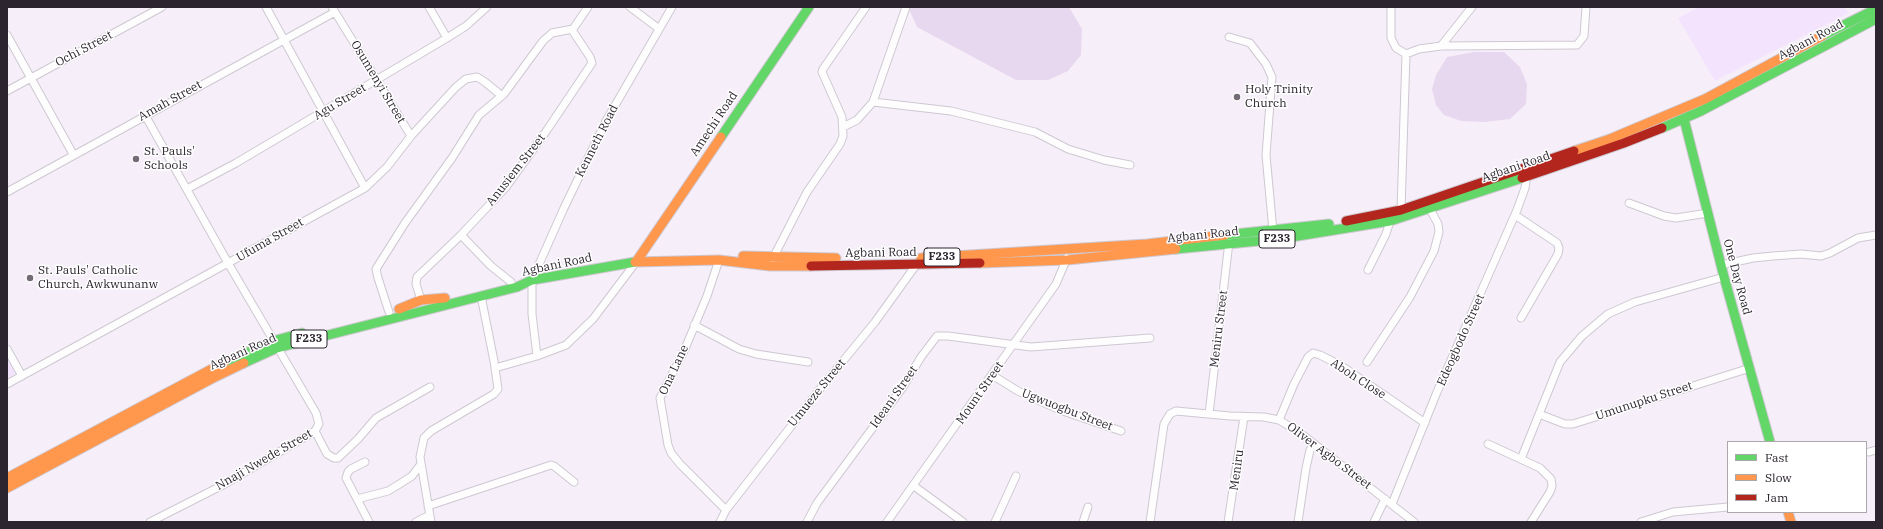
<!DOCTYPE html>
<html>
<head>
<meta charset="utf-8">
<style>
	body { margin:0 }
	#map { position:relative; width:1883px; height:529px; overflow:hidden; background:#f6eff9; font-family:"IBM Plex Serif",serif }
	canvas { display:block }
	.frame { position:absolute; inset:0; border:8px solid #2c252f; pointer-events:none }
	.legend { position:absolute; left:1727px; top:441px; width:140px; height:72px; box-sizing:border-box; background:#fff; border:1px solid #aba8ac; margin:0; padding:5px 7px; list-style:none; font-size:12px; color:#2c252f }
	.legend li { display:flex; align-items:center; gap:8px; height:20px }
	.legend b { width:20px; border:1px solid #aba8ac }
</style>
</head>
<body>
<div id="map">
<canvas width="1883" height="529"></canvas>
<div class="frame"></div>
<ul class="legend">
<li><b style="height:5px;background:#63d668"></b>Fast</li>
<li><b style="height:5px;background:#ff974d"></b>Slow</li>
<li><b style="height:5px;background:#b3261e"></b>Jam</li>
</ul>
</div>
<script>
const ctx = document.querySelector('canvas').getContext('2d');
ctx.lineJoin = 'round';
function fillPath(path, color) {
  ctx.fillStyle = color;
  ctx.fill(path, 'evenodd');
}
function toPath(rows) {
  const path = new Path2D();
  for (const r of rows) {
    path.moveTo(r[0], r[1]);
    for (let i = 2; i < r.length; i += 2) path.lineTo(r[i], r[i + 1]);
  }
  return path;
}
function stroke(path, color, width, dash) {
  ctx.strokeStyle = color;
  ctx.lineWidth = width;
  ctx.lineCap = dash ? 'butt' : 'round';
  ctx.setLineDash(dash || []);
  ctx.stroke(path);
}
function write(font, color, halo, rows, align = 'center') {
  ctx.font = font + ' "IBM Plex Serif",serif';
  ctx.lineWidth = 3;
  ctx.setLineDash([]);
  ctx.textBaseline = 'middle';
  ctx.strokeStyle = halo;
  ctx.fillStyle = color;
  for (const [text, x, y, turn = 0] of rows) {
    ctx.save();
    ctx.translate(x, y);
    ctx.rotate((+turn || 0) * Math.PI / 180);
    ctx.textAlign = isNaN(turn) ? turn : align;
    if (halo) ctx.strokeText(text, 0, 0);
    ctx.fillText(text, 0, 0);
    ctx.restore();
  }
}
fillPath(toPath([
	[1699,7,1844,7,1849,13,1715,81,1678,18],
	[7,356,17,373,7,378]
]), '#f4e3fc');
fillPath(toPath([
	[908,7,1069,7,1082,29,1081,55,1068,71,1048,80,1016,80,917,27],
	[1474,52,1504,52,1520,67,1527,84,1526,104,1510,119,1484,122,1461,121,1444,115,1436,105,1432,89,1436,75,1447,57]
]), '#e7d8ef');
const street = toPath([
	[266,7,365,188],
	[332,7,411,136],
	[429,7,447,38],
	[630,7,658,28],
	[1391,7,1391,38,1396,48,1406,54,1419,49,1441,46,1577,45,1584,36,1586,7],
	[7,35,73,154],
	[1229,37,1250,43,1266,64,1272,77,1266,155,1273,231],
	[1441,46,1472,7],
	[7,91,162,7],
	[873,102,951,111,1035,132,1068,149,1104,160,1130,165],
	[145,115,228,263,316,413,319,424,315,431,221,486,150,522],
	[843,127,857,120,873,102,906,7],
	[187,189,236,163,447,38,466,26,487,7],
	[7,192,335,12],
	[1629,203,1664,216,1676,218,1708,213],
	[1401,210,1406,54],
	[1515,215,1557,243,1559,248,1558,254,1521,318],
	[461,235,491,266,511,282],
	[719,260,707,296,684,351,660,398,668,445,671,453,680,464,726,510],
	[772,260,807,192,840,144,843,136,842,117,822,72,823,69,866,7],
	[1721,265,1753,258,1773,256,1801,254,1821,256,1830,253,1858,238,1876,235],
	[1368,270,1386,234,1390,221],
	[421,300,416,284,417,277,461,235,506,187,547,130,592,63,590,57,572,30],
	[389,312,378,278,376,269,405,223,452,158,479,115,504,94,543,41,552,33,573,29,588,7],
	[694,325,739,349,756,354,808,362],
	[7,349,22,376],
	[537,356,566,345,593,319,636,262],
	[1367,362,1410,297,1434,251,1439,232,1438,224,1430,209],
	[495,368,537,356,532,314,532,280,564,208,606,121,672,7],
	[992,375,1018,391,1060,410,1121,431],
	[7,384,365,188,387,167,411,136,456,87,466,79,477,77,485,82,502,96],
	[1209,414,1229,242],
	[1539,414,1565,424,1573,424,1750,368],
	[1279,420,1294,384,1308,357,1313,353,1320,355,1340,365,1425,423],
	[315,431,327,454,334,458,338,458,358,439,376,418,430,387],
	[1488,444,1540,468,1551,479,1552,486,1550,492,1531,522],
	[1869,452,1876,450],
	[1521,459,1560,362,1582,336,1608,314,1635,302,1724,277],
	[365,462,351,469,348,472,346,478,369,522],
	[914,486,963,522],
	[357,499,388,491,398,485,412,476,421,464],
	[1392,504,1437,392,1517,210,1525,188,1526,181,1524,177],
	[428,506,551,465,554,466,574,482],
	[416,522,430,515],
	[431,522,420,457,424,438,431,431,494,394,498,389,494,361,481,296],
	[720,522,726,510,820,389,875,322,916,265],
	[807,522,817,503,903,387,921,357,937,336,948,336,1031,347,1150,338],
	[887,522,1056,284,1067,258],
	[995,522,1016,476],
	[1083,522,1088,507],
	[1150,522,1164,424,1170,414,1176,411,1230,416,1264,417,1279,420,1299,432,1414,522],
	[1228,522,1244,417],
	[1298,522,1306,468,1310,450,1314,444],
	[1374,522,1385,499],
	[1641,522,1673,512,1728,507]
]);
const fast = toPath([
	[1822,36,1876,9],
	[1684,119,1724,277,1770,442],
	[1662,128,1701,111,1876,19],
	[721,137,809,7],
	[1225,235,1329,224],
	[1176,249,1279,239,1390,221,1522,178],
	[225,362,273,341,302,333],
	[244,363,277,348,517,287,532,280,635,262]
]);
const slow = toPath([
	[1574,151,1610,139,1705,99,1822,36],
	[743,256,836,258],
	[921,258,1147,244,1225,235],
	[635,262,719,260,770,266,811,266],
	[636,262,721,137],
	[980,263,1067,260,1176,249],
	[399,309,421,300,445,298],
	[7,478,225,362],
	[7,488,213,378,244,363],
	[1788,512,1791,522]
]);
const jam = toPath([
	[1522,178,1624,143,1662,128],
	[1346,221,1401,210,1574,151],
	[811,266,980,263]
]);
stroke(street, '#cec8d1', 9);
stroke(fast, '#cec8d1', 11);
stroke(slow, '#cec8d1', 11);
stroke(jam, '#cec8d1', 11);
stroke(street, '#fefdfe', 7);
stroke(fast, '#63d668', 9);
stroke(slow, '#ff974d', 9);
stroke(jam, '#b3261e', 9);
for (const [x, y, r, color] of [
	[1237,97,4,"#736c76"],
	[136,159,4,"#736c76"],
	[30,278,4,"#736c76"]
]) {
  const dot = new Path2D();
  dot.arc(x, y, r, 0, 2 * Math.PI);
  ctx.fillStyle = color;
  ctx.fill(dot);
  stroke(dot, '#fff', 1.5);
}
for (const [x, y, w] of [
	[1277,239,36],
	[942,257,36],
	[309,339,36]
]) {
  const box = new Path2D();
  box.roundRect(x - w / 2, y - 9, w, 18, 3);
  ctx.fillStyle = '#fff';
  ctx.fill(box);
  stroke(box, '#2c252f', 1);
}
write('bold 11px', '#2c252f', null, [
	["F233",1277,239],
	["F233",942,257],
	["F233",309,339]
]);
write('12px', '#2c252f', '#fff', [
	["Agbani Road",1811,40,-28],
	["Ochi Street",84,49,-28],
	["Osumenyi Street",378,82,59],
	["Amah Street",170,101,-29],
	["Agu Street",340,102,-31],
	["Amechi Road",714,124,-56],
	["Kenneth Road",597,141,-63],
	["Agbani Road",1516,167,-19],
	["Anusiem Street",516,170,-52],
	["Agbani Road",1203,235,-6],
	["Ufuma Street",270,240,-30],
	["Agbani Road",881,253,-1],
	["Agbani Road",557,265,-12],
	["One Day Road",1737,277,75],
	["Meniru Street",1219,329,-83],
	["Edeogbodo Street",1461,340,-66],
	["Agbani Road",243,352,-24],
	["Ona Lane",674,370,-65],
	["Aboh Close",1358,379,33],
	["Umueze Street",817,393,-51],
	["Mount Street",980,393,-55],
	["Ideani Street",894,397,-55],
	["Umunupku Street",1644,401,-18],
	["Ugwuogbu Street",1067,410,21],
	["Oliver Agbo Street",1329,456,37],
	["Nnaji Nwede Street",264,460,-30],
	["Meniru",1237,470,-82]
]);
write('12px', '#2c252f', '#fff', [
	["Holy Trinity",1245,90],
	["Church",1245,104],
	["St. Pauls'",144,152],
	["Schools",144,166],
	["St. Pauls' Catholic",38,271],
	["Church, Awkwunanw",38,285]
], 'left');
</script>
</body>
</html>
